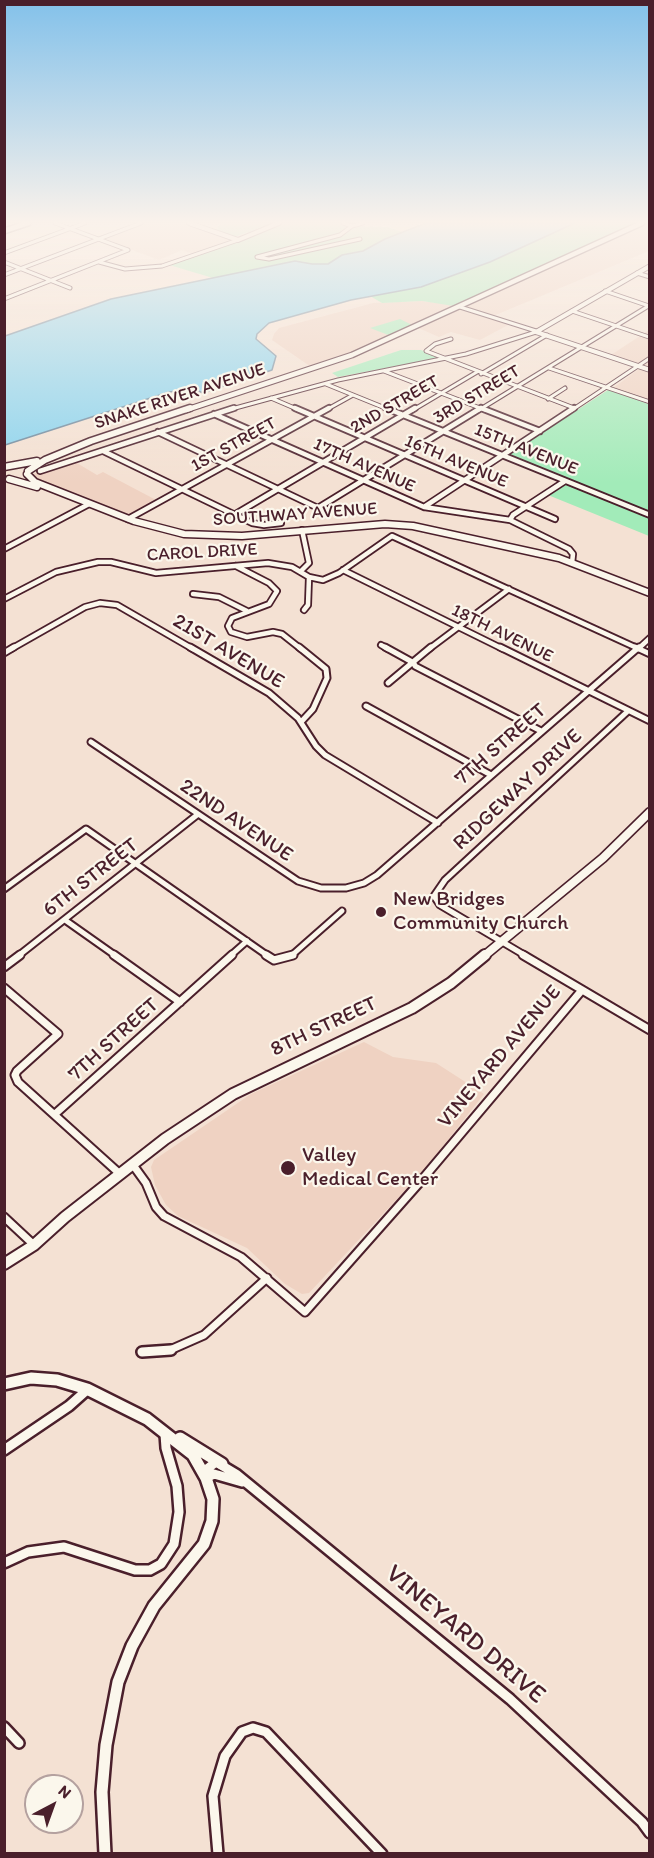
<!DOCTYPE html>
<html>
<head>
<meta charset="utf-8">
<style>
	body { margin:0 }
	#map { position:relative; width:654px; height:1858px; overflow:hidden; background:#f4e1d3; font-family:Itim,sans-serif }
	canvas { display:block }
	.frame { position:absolute; inset:0; border:6px solid #4a1f2b; pointer-events:none }
	.north { position:absolute; left:24px; top:1774px; width:60px; height:60px; box-sizing:border-box; background:#fbf7ec; border:2px solid #b4a19f; border-radius:50%; rotate:41deg; font-size:16px; font-weight:700; line-height:24px; text-align:center; color:#4a1f2b }
	.north::after { content:''; display:block; margin:auto; width:21px; height:27px; background:#4a1f2b; clip-path:polygon(50% 0,100% 100%,50% 72%,0 100%) }
</style>
</head>
<body>
<div id="map">
<canvas width="654" height="1858"></canvas>
<div class="frame"></div>
<div class="north">N</div>
</div>
<script>
const ctx = document.querySelector('canvas').getContext('2d');
ctx.lineJoin = 'round';
function fillPath(path, color) {
  ctx.fillStyle = color;
  ctx.fill(path, 'evenodd');
}
function toPath(rows) {
  const path = new Path2D();
  for (const r of rows) {
    path.moveTo(r[0], r[1]);
    for (let i = 2; i < r.length; i += 2) path.lineTo(r[i], r[i + 1]);
  }
  return path;
}
function stroke(path, color, width, dash) {
  ctx.strokeStyle = color;
  ctx.lineWidth = width;
  ctx.lineCap = dash ? 'butt' : 'round';
  ctx.setLineDash(dash || []);
  ctx.stroke(path);
}
function write(font, color, halo, rows, align = 'center') {
  ctx.font = font + ' Itim,sans-serif';
  ctx.lineWidth = 4.5;
  ctx.setLineDash([]);
  ctx.textBaseline = 'middle';
  ctx.strokeStyle = halo;
  ctx.fillStyle = color;
  for (const [text, x, y, turn = 0] of rows) {
    ctx.save();
    ctx.translate(x, y);
    ctx.rotate((+turn || 0) * Math.PI / 180);
    ctx.textAlign = isNaN(turn) ? turn : align;
    if (halo) ctx.strokeText(text, 0, 0);
    ctx.fillText(text, 0, 0);
    ctx.restore();
  }
}
fillPath(toPath([
	[145,223,184,223,233,240,195,255,182,250,159,260,103,239],
	[641,223,649,223,649,251,491,317,510,324,480,340,451,332,439,337,416,327,314,369,272,340,274,334,279,328,373,303,422,301,447,304],
	[649,330,649,401,613,388,643,366,611,355],
	[72,460,97,475,103,472,158,501,128,517,33,479,30,475],
	[364,1042,393,1057,436,1063,484,1094,425,1169,309,1293,302,1294,285,1284,247,1248,178,1216,166,1205,155,1185,151,1167,154,1160,251,1094]
]), '#efd2c2');
fillPath(toPath([
	[220,223,270,223,270,224,235,237,220,232,217,229],
	[279,223,343,223,352,226,388,227,402,232,363,251,342,255,328,264,312,264,295,261,213,278,169,265,212,251],
	[575,223,637,223,460,307,422,301,382,303,370,296,421,287,468,270],
	[400,319,416,327,391,336,370,328],
	[401,350,421,350,439,358,338,377,332,373],
	[608,390,649,404,649,536,548,495,570,481,508,455]
]), '#a2ebb9');
const water = toPath([
	[426,223,575,223,490,262,421,287,351,300,269,323,257,334,256,339,276,356,272,370,203,393,194,389,169,392,5,445,5,336,111,299,295,261,312,264,328,264,342,255,363,251,385,239,426,223]
]);
fillPath(water, '#8dd4ee');
stroke(water, '#728ca0', 1.5);
const minorFar4 = toPath([
	[55,223,128,250],
	[343,223,352,226,340,235,257,257,269,259,360,239],
	[352,226,363,223],
	[4,253,85,223],
	[4,262,70,288],
	[99,262,125,269,162,266,238,240],
	[637,273,650,277],
	[4,275,141,223],
	[605,291,649,306],
	[4,299,128,250],
	[460,307,536,331],
	[572,311,649,337],
	[451,339,435,344,426,351,574,408],
	[549,368,650,402],
	[384,371,485,410],
	[481,374,547,335],
	[326,384,390,410],
	[271,398,299,410],
	[548,399,565,388],
	[228,410,338,380,466,354,536,332],
	[326,410,353,395],
	[413,410,477,372],
	[479,410,650,305],
	[572,410,650,358]
]);
const minorFar3 = toPath([
	[295,408,555,519],
	[386,408,650,515],
	[481,408,540,431],
	[214,414,424,507,510,520,569,549,573,554,572,563],
	[158,432,318,508,481,408],
	[103,451,252,523,264,525,281,523],
	[40,471,234,408],
	[424,507,574,408],
	[234,515,415,408],
	[128,519,329,408],
	[510,520,513,515,565,481],
	[4,549,89,504],
	[236,566,269,583,277,591,269,604,232,618,228,626,231,632,247,637,273,632,282,634,301,649],
	[343,570,503,649],
	[301,571,309,563,302,530],
	[193,594,219,597,247,611],
	[4,599,56,572,98,562,111,562,156,573,268,563,292,567,309,577,323,580,339,573,392,536,639,649],
	[304,610,308,605,309,577],
	[381,645,388,649],
	[11,649,85,607,100,603,117,605,193,649],
	[429,649,509,589],
	[638,649,650,638]
]);
const minorFar2 = toPath([
	[190,647,269,693,298,718,316,746,325,755,438,823],
	[299,647,326,669,327,678,313,709,301,722],
	[385,647,414,663,415,666,541,731],
	[500,647,650,721],
	[635,647,650,654],
	[4,653,14,647],
	[388,683,431,647],
	[366,706,491,775],
	[91,742,298,881,321,888,346,888,364,883,377,875,639,647],
	[4,889,86,829,268,956],
	[65,920,116,956],
	[18,956,197,815],
	[230,956,247,941],
	[291,956,342,911],
	[526,956,440,905,434,896,445,880,628,711]
]);
const minorFar1 = toPath([
	[114,955,180,1002],
	[266,955,274,960,293,955],
	[523,955,650,1030],
	[4,967,20,955],
	[4,988,58,1034,17,1071,15,1075,18,1082,120,1174],
	[55,1114,232,955],
	[133,1165,146,1183,156,1207,164,1216,241,1257,305,1312,420,1182,582,990],
	[4,1217,34,1245],
	[154,1351,170,1350,204,1335,267,1278]
]);
const minor = toPath([
	[142,1352,171,1350],
	[4,1450,69,1406,87,1390],
	[203,1472,216,1462,236,1474,510,1699,642,1822,650,1833],
	[206,1478,214,1474,242,1482],
	[4,1563,28,1552,64,1547,135,1570,150,1570,161,1564,174,1544,179,1512,177,1486,166,1448,165,1434],
	[4,1727,19,1743],
	[218,1854,213,1796,225,1756,242,1732,253,1728,266,1732,382,1854]
]);
const tertiaryFar1 = toPath([
	[189,223,238,240,279,223],
	[536,332,650,266],
	[536,332,650,370]
]);
const tertiary = toPath([
	[4,1384,31,1378,57,1380,87,1389,147,1419,193,1455,206,1478,213,1499,212,1521,204,1544,154,1606,132,1646,118,1682,106,1745,102,1792,105,1854],
	[180,1438,222,1464]
]);
const secondaryFar3 = toPath([
	[186,410,352,355,642,223]
]);
const secondaryFar2 = toPath([
	[4,467,37,461],
	[28,471,45,460,91,441,190,408],
	[27,474,35,482,134,521,184,534,242,536,385,524,413,526,559,558,650,593],
	[9,479,37,487]
]);
const secondaryFar1 = toPath([
	[484,956,603,858,650,812]
]);
const secondary = toPath([
	[4,1264,34,1245,65,1217,165,1139,233,1094,412,1008,451,983,485,955]
]);
const primary = toPath([
	[4,231,28,223]
]);
stroke(minorFar4, '#4a1f2b', 5);
stroke(minorFar3, '#4a1f2b', 8);
stroke(minorFar2, '#4a1f2b', 9);
stroke(minorFar1, '#4a1f2b', 11);
stroke(minor, '#4a1f2b', 14);
stroke(tertiaryFar1, '#4a1f2b', 6);
stroke(tertiary, '#4a1f2b', 16);
stroke(secondaryFar3, '#4a1f2b', 7);
stroke(secondaryFar2, '#4a1f2b', 9);
stroke(secondaryFar1, '#4a1f2b', 11);
stroke(secondary, '#4a1f2b', 14);
stroke(primary, '#4a1f2b', 8);
stroke(minorFar4, '#fbf7ec', 3);
stroke(minorFar3, '#fbf7ec', 4.5);
stroke(minorFar2, '#fbf7ec', 5);
stroke(minorFar1, '#fbf7ec', 7);
stroke(minor, '#fbf7ec', 9);
stroke(tertiaryFar1, '#fbf7ec', 4);
stroke(tertiary, '#fbf7ec', 11);
stroke(secondaryFar3, '#fbf7ec', 4.5);
stroke(secondaryFar2, '#fbf7ec', 6);
stroke(secondaryFar1, '#fbf7ec', 8);
stroke(secondary, '#fbf7ec', 10);
stroke(primary, '#fbf7ec', 5);
const sky = ctx.createLinearGradient(0, 0, 0, 483);
sky.addColorStop(0, '#83c1ea');
sky.addColorStop(0.46, '#faf2eb');
sky.addColorStop(1, '#faf2eb00');
ctx.fillStyle = sky;
ctx.fillRect(0, 0, 654, 483);
for (const [x, y, r, color] of [
	[381,912,6,"#4a1f2b"],
	[288,1168,8,"#4a1f2b"]
]) {
  const dot = new Path2D();
  dot.arc(x, y, r, 0, 2 * Math.PI);
  ctx.fillStyle = color;
  ctx.fill(dot);
  stroke(dot, '#fbf7ec', 2);
}
write('18px', '#4a1f2b', '#fbf7ec', [
	["3RD STREET",477,395,-31],
	["SNAKE RIVER AVENUE",180,397,-18],
	["2ND STREET",395,405,-30],
	["1ST STREET",234,445,-29],
	["15TH AVENUE",526,450,22],
	["16TH AVENUE",456,462,23],
	["17TH AVENUE",364,466,24],
	["SOUTHWAY AVENUE",295,515,-4],
	["CAROL DRIVE",202,553,-3],
	["18TH AVENUE",502,634,26]
]);
write('21px', '#4a1f2b', '#fbf7ec', [
	["21ST AVENUE",228,652,31],
	["7TH STREET",501,745,-41],
	["RIDGEWAY DRIVE",518,790,-43],
	["22ND AVENUE",236,821,34],
	["6TH STREET",91,878,-38],
	["8TH STREET",324,1027,-25],
	["7TH STREET",114,1040,-42],
	["VINEYARD AVENUE",500,1057,-50]
]);
write('21px', '#4a1f2b', '#fbf7ec', [
	["New Bridges",393,900],
	["Community Church",393,924],
	["Valley",302,1156],
	["Medical Center",302,1180]
], 'left');
write('26px', '#4a1f2b', '#fbf7ec', [
	["VINEYARD DRIVE",465,1635,40]
]);
</script>
</body>
</html>
